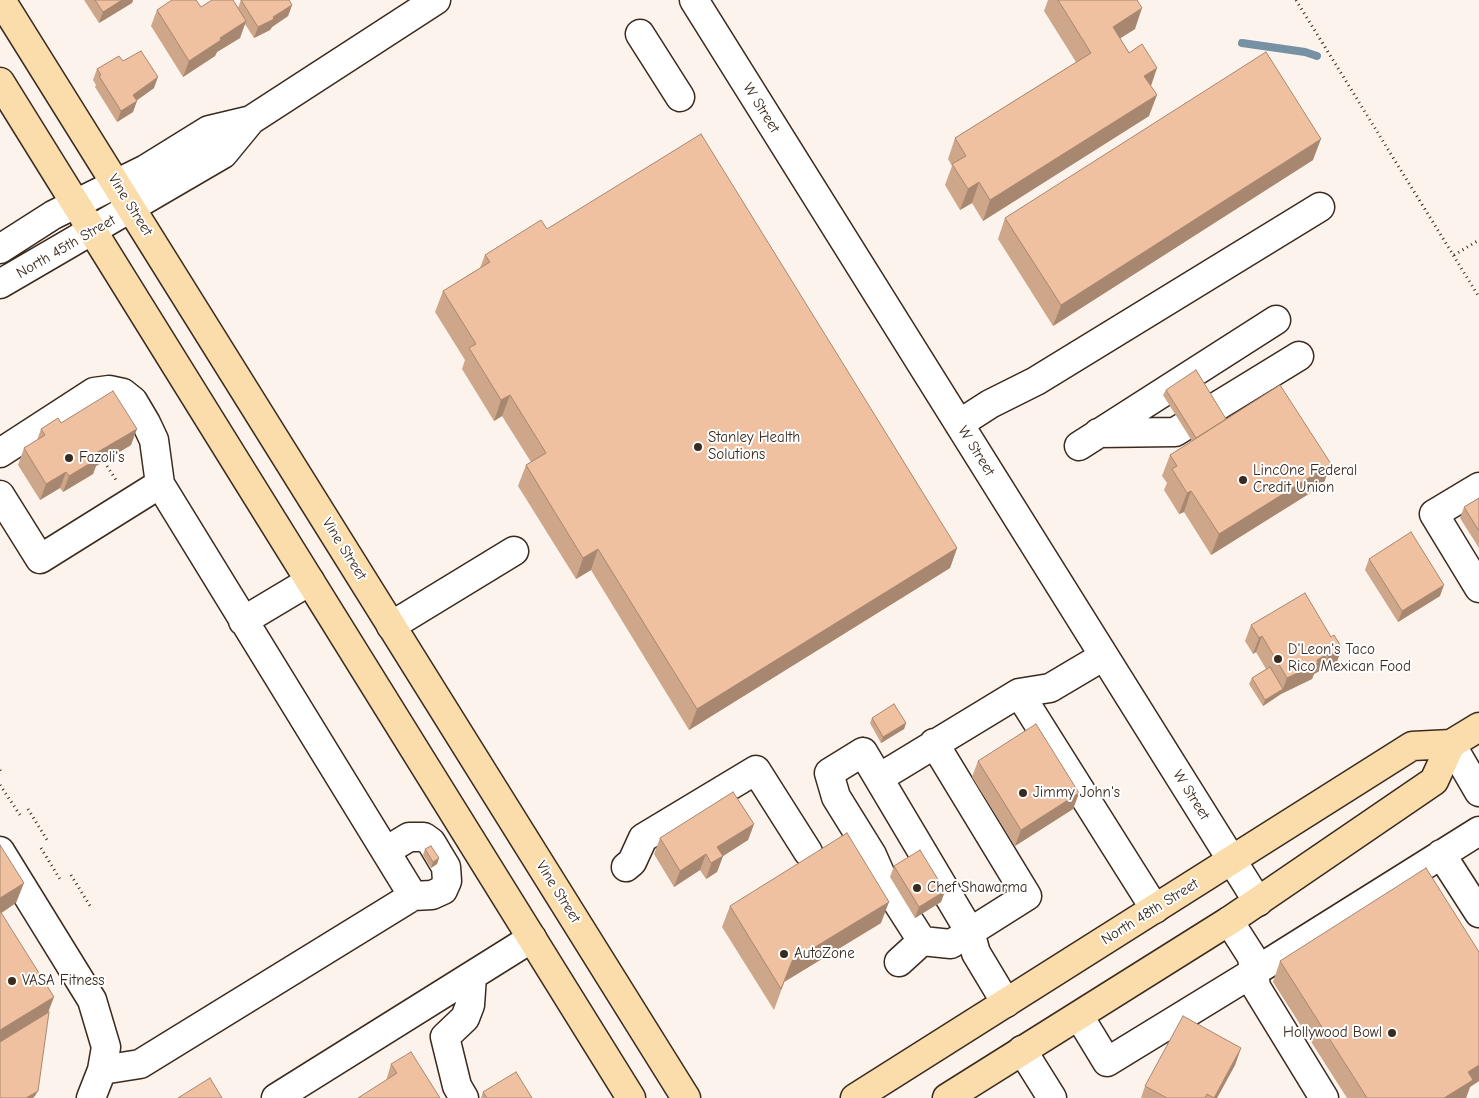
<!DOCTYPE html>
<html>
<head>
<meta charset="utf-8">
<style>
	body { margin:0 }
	canvas { display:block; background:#fcf3ec }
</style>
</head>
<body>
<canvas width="1479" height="1098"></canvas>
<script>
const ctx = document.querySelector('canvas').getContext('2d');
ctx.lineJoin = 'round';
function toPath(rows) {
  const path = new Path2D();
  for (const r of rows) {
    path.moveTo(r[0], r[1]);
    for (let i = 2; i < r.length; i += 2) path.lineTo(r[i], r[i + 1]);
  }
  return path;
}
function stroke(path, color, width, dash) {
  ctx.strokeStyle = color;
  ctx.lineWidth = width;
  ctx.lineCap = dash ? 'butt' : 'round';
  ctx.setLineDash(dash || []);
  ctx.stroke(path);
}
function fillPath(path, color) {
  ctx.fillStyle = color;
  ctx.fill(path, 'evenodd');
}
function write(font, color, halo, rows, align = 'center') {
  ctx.font = font + ' "Comic Neue",sans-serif';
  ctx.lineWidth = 4;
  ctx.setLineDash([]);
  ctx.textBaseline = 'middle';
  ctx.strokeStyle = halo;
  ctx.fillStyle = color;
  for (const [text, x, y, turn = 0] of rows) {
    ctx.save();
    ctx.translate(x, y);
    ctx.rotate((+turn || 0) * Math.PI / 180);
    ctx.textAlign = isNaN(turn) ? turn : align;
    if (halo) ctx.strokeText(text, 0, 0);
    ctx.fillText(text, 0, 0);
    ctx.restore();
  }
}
stroke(toPath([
	[1242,43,1305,52,1317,56]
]), '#7791a4', 8);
const minor = toPath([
	[694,0,1258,902],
	[640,34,680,97],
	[0,249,53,215,146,169,209,130,251,120],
	[0,284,223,154,251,120,436,0],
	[959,424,990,404,1036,381,1320,207],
	[1098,433,1175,432,1299,356],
	[1079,446,1276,320],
	[0,453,94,392,109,390,123,393,133,401,146,423,154,440,160,484],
	[1479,487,1434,514,1479,588],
	[0,495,40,559,160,484,413,896,140,1064,102,1070],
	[243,621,310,581],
	[391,626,514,551],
	[1019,693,1155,909],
	[934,743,1027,896,970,932,976,953,1006,1003],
	[1451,744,1479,792],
	[863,752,970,932,951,944,922,941,883,880,872,855,836,797,829,773,863,752],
	[879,778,1019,693,1050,688,1104,656],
	[0,851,92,1000,106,1047,102,1070,91,1098],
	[386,851,409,837,424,837,431,842,446,867,447,881,443,890,432,895,413,896],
	[1441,854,1479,913],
	[626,867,632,862,643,838,756,770,808,852],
	[1229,921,1252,957,1254,972,1479,831],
	[899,962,922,941],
	[1079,1016,1107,1062,1254,972,1256,987,1324,1098],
	[1022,1050,1052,1098],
	[276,1098,532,938],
	[464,1098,457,1086,445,1037,465,1018,470,1005,472,976]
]);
const major = toPath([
	[1,0,686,1098],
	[0,82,631,1098],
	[855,1098,1412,746,1451,744,1479,727],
	[947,1098,1229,921,1434,781,1451,744]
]);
stroke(minor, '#3b2a1e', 31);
stroke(major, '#3b2a1e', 31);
stroke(toPath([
	[1296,0,1479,297],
	[1454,255,1479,240],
	[107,466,116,480],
	[0,770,2,773],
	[0,785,20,815],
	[28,809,49,843],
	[41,848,61,881],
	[71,875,92,909]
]), '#3b2a1e', 3, [1, 4]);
stroke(minor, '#fff', 28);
stroke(major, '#faddab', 28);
fillPath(toPath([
	[84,0,133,0,132,3,99,23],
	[241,0,292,5,288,16,272,27,270,30,254,38,245,24,240,38,217,52,215,56,183,77,151,26,157,10,201,7,238,8],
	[1048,0,1137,0,1135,29,1120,38,1151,86,1149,116,983,221,972,203,960,210,945,185,952,166,948,159,955,138,1076,62,1044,11],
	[123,61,154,88,136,101,133,112,117,122,95,87,96,85,93,80,97,69],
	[1313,160,1053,326,998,239,1005,218],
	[547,229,957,548,950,568,689,730,591,570,576,579,518,486,526,465,531,462,502,416,494,421,462,369,465,360,435,312,443,291,480,268,485,255],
	[1166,390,1226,419,1331,464,1323,485,1211,555,1184,512,1179,514,1164,490,1167,483,1162,476,1170,455,1192,441,1163,395],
	[61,423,131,445,96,466,93,474,63,492,60,488,40,500,18,465,24,448,37,440,41,429],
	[1479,498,1479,548,1460,518,1464,507],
	[1369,559,1440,596,1398,622,1365,570],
	[1251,625,1331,637,1342,648,1336,664,1322,672,1321,670,1314,674,1312,679,1281,694,1263,706,1249,684,1252,678,1266,669,1256,652,1253,654,1245,641],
	[872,718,906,723,904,729,881,743,870,723],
	[978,761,1079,793,1073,809,1015,846,972,777],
	[754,824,748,840,723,856,717,872,706,879,700,870,674,887,654,854,660,838],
	[425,849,439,858,437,864,431,868,423,855],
	[894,866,945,891,941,902,915,918,890,877],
	[730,906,881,923,784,982,774,1010,722,927],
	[1479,952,1479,1081,1470,1087,1466,1098,1347,1098,1273,982,1280,961],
	[1241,1048,1235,1065,1217,1098,1141,1098,1145,1086],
	[391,1064,440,1098,386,1081],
	[483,1092,532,1098,481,1098]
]), '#cea68a');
fillPath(toPath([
	[122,0,133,0,132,3,99,23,103,12],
	[292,5,288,16,272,27,270,30,254,38,258,27],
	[1142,8,1135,29,1105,48,1113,27],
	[246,21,240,38,217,52,215,56,183,77,189,61,220,38],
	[1157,68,1150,89,1144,76],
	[158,77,154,88,133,103,137,101,133,112,117,122,121,111,133,95],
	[1157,95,1149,116,983,221,990,200],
	[1321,139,1313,160,1053,326,1061,305],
	[979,182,972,203,960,210,968,189],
	[510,395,502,416,494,421,501,400],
	[137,429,131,445,96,466,93,474,63,492,69,476,96,453],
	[1331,464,1323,485,1211,555,1219,534],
	[66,472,60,488,40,500,46,484],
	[1191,491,1184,512,1179,514,1187,493],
	[957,548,950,568,689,730,697,709],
	[598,549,591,570,576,579,583,558],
	[1444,585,1440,596,1398,622,1402,611],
	[1262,636,1256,652,1253,654,1259,638],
	[1342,648,1336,664,1322,672,1328,656],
	[1327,654,1321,670,1314,674,1312,679,1281,694,1263,706,1265,700,1283,689,1287,678],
	[906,723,904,729,881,743,883,737],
	[1079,793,1073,809,1015,846,1021,830],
	[754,824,748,840,723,856,717,872,706,879,717,847],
	[706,854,700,870,674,887,680,871],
	[439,858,437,864,431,868,433,862],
	[24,883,16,903,0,914,0,898],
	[945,891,941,902,915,918,919,907],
	[889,902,881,923,784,982,774,1010,792,961],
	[54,997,46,1018,0,1047,0,1030],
	[1241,1048,1235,1065,1217,1098,1214,1098],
	[1479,1065,1479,1081,1470,1087,1466,1098,1444,1098,1468,1072],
	[38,1091,35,1096,33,1098,26,1098]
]), '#a88770');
const building = toPath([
	[95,0,122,0,103,12,95,0],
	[172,0,196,0,201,7,212,0,233,0,246,21,220,38,221,40,189,61,157,10,172,0],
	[241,0,289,0,292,5,273,17,274,19,258,27,241,0],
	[1058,0,1137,0,1142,8,1113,27,1129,53,1142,44,1157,68,1144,76,1157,95,990,200,979,182,968,189,952,164,966,156,955,138,1091,53,1058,0],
	[141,51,158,77,133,95,137,101,121,111,99,76,101,75,97,69,119,56,123,61,141,51],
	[1266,52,1321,139,1061,305,1005,218,1266,52],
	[701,134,957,548,697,709,598,549,583,558,526,465,546,453,510,395,501,400,469,348,476,344,443,291,490,262,485,255,541,220,547,229,701,134],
	[1196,370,1226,419,1196,438,1166,390,1196,370],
	[1280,385,1331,464,1219,534,1191,491,1187,493,1172,469,1177,466,1170,455,1280,385],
	[113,391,137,429,96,453,99,458,69,476,66,472,46,484,24,448,45,435,41,429,58,418,61,423,113,391],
	[1479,498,1479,531,1464,507,1479,498],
	[1411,532,1444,585,1402,611,1369,559,1411,532],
	[1305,593,1331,637,1334,635,1342,648,1328,656,1327,654,1317,660,1318,663,1287,678,1262,636,1259,638,1251,625,1305,593],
	[1270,667,1283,689,1265,700,1252,678,1270,667],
	[894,704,906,723,883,737,872,718,894,704],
	[1036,724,1079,793,1021,830,978,761,1036,724],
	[733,792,754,824,717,847,723,856,711,863,706,854,680,871,660,838,733,792],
	[847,833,889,902,792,961,781,989,730,906,847,833],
	[0,845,24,883,0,898,0,845],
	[431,846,439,858,433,862,425,849,431,846],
	[920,850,945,891,919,907,894,866,920,850],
	[1426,868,1479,952,1479,1065,1468,1072,1473,1080,1444,1098,1367,1098,1280,961,1426,868],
	[0,911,54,997,0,1030,0,911],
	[49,1012,38,1091,26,1098,0,1098,0,1042,49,1012],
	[1183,1016,1241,1048,1214,1098,1207,1094,1205,1098,1167,1098,1145,1086,1183,1016],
	[411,1052,440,1098,358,1098,397,1073,391,1064,411,1052],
	[516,1072,532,1098,487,1098,483,1092,516,1072],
	[210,1078,222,1098,178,1098,210,1078]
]);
fillPath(building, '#f0c1a0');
stroke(building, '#a88770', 1);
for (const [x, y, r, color] of [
	[698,447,5,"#3b2a1e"],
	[69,458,5,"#3b2a1e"],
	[1243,480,5,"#3b2a1e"],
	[1278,659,5,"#3b2a1e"],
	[1023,793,5,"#3b2a1e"],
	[917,888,5,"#3b2a1e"],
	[784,954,5,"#3b2a1e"],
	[12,981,5,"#3b2a1e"],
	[1392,1033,5,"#3b2a1e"]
]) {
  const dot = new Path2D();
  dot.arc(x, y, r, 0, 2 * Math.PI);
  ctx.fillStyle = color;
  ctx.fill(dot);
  stroke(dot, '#fff', 2);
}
write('15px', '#3b2a1e', '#fff', [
	["W Street",761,108,58],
	["Vine Street",130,205,58],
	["North 45th Street",66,247,-30],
	["W Street",976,451,58],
	["Vine Street",344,549,58],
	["W Street",1191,795,58],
	["Vine Street",558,892,58],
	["North 48th Street",1150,912,-32]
]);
write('15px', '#3b2a1e', '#fff', [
	["Stanley Health",708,438],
	["Solutions",708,455],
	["Fazoli's",79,458],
	["LincOne Federal",1253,471],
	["Credit Union",1253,488],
	["D'Leon's Taco",1288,650],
	["Rico Mexican Food",1288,667],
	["Jimmy John's",1033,793],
	["Chef Shawarma",927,888],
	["AutoZone",794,954],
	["VASA Fitness",22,981],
	["Hollywood Bowl",1382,1033,"right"]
], 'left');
</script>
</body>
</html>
